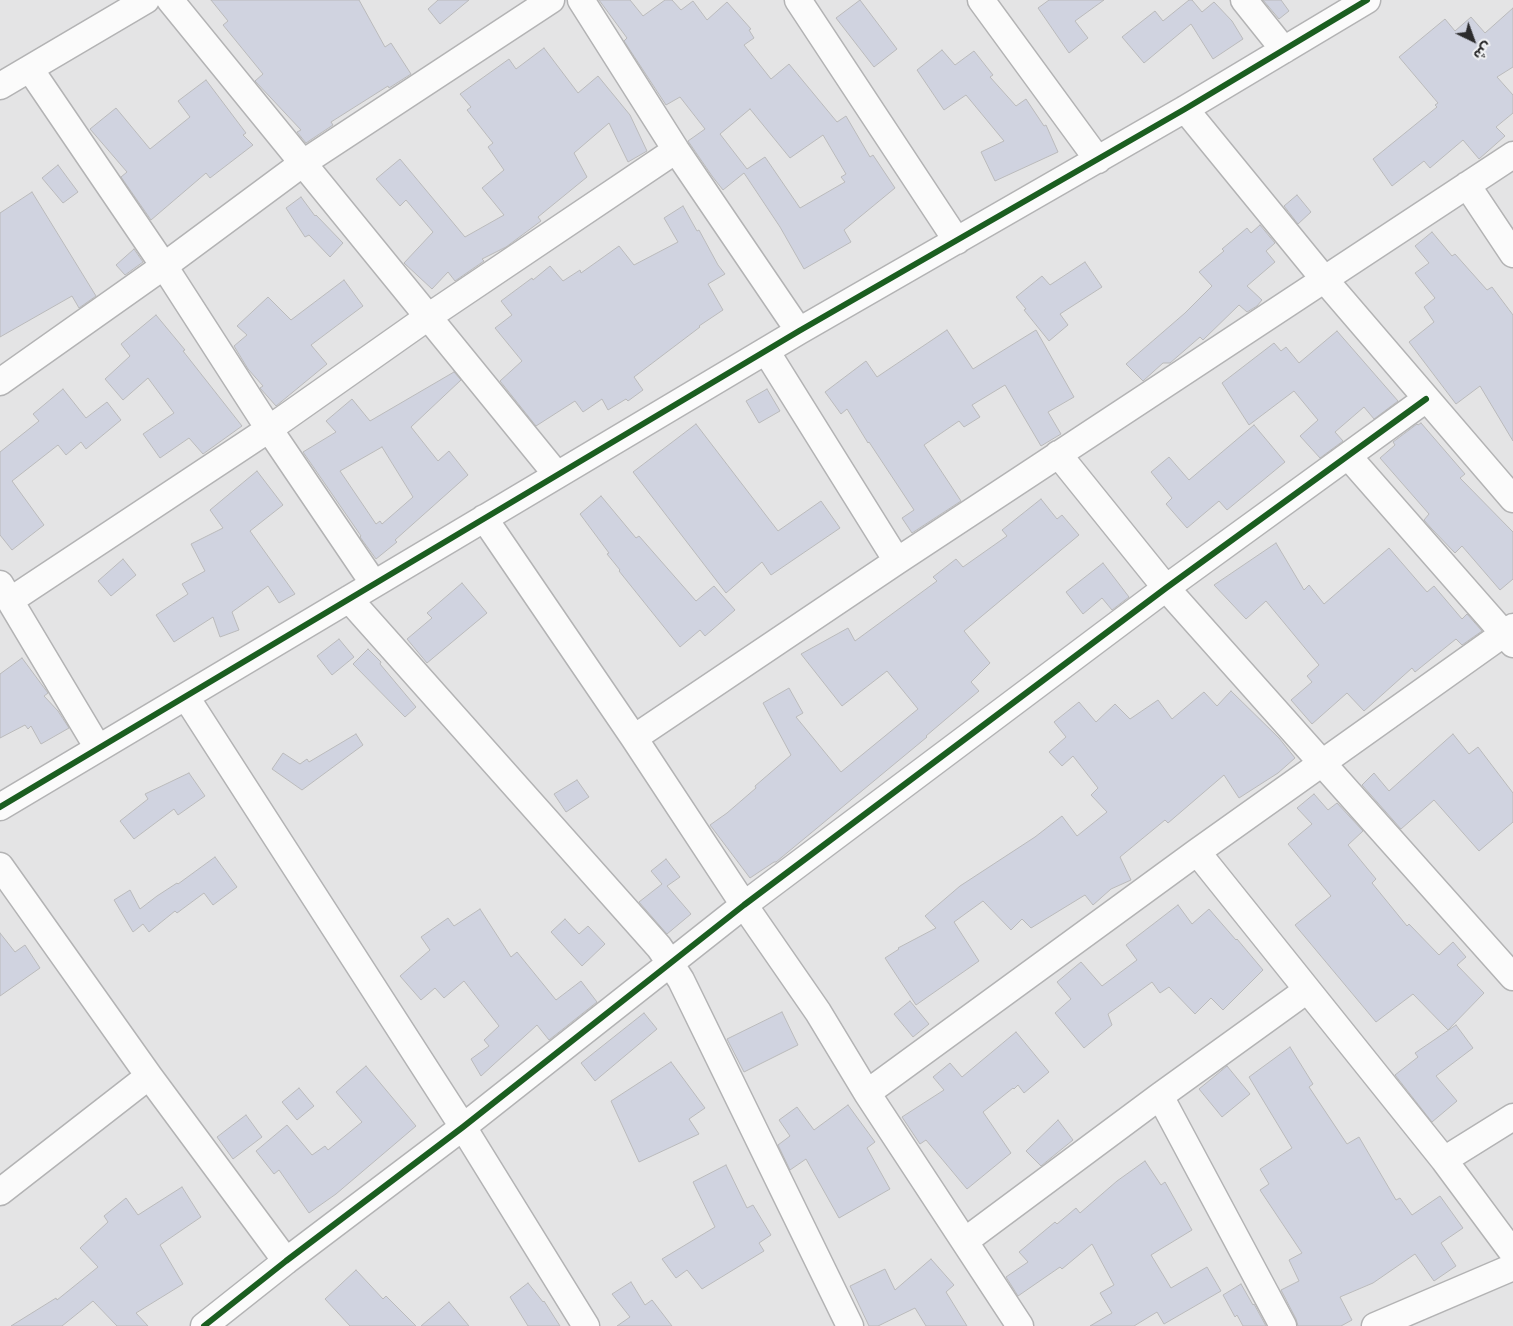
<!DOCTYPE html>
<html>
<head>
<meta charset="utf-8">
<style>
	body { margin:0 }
	#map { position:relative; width:1513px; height:1326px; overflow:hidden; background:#e4e4e5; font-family:"Public Sans","Noto Sans Arabic",sans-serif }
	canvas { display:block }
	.north { position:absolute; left:1448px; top:15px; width:50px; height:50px; -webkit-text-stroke:4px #f0f1f3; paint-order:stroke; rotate:138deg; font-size:14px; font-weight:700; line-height:20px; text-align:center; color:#2c2c2d }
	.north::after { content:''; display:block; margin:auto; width:18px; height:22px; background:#2c2c2d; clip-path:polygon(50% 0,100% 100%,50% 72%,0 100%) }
</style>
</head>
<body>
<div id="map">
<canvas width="1513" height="1326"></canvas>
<div class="north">ش</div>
</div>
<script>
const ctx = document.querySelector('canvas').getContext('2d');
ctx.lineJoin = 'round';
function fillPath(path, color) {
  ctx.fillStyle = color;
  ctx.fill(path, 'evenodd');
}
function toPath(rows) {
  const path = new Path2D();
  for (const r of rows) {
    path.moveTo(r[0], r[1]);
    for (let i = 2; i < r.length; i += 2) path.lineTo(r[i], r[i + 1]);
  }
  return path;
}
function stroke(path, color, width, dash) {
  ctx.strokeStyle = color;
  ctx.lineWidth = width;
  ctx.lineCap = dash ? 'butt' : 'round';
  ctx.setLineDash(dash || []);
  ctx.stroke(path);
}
const building = toPath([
	[211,0,359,0,385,47,391,43,411,74,389,88,388,86,331,122,333,125,306,143,297,132,301,130,255,81,263,74,223,25,228,21,211,0],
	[438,0,469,0,440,24,428,9,438,0],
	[599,0,630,0,643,16,665,0,672,0,681,10,693,1,707,20,727,2,751,29,749,30,754,38,744,45,771,79,789,64,837,122,846,116,870,157,873,155,895,188,844,230,851,242,804,269,780,227,744,173,723,190,712,176,688,141,705,129,680,97,666,105,624,41,627,38,599,0],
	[750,109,790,158,823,135,846,174,841,177,845,182,800,208,765,157,747,169,720,134,750,109],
	[860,0,897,49,874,67,836,18,860,0],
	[1049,0,1104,0,1075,21,1088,38,1069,53,1038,8,1049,0],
	[1189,0,1192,0,1202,12,1214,2,1232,21,1243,39,1213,59,1191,24,1144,63,1122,37,1155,11,1163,21,1189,0],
	[1263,0,1281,0,1289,11,1279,19,1263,0],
	[1513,8,1513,67,1497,77,1513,95,1513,113,1496,127,1505,136,1479,159,1463,140,1430,168,1424,161,1392,186,1373,159,1437,107,1435,105,1438,103,1399,57,1445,19,1455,31,1471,17,1485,33,1513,8],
	[544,48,578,93,598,76,630,115,647,151,628,162,609,123,574,153,587,177,538,217,541,221,506,247,482,259,484,261,455,281,448,272,432,289,404,263,433,232,406,200,400,206,376,179,400,159,465,237,504,215,482,188,504,170,488,147,493,143,467,110,471,107,460,94,509,59,516,69,544,48],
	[942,50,955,65,974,51,993,75,990,77,1016,106,1026,99,1044,126,1046,125,1058,152,995,181,981,152,1004,141,966,95,944,110,917,70,942,50],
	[206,80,246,133,243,135,253,145,210,178,206,173,151,220,121,177,127,172,90,129,116,108,150,149,190,117,178,101,206,80],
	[58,165,78,192,63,203,42,178,58,165],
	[32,192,96,296,79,308,72,296,0,337,0,213,32,192],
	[1297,195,1311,212,1298,224,1284,206,1297,195],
	[301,197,315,216,316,215,343,243,330,257,309,235,305,237,286,208,301,197],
	[683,206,697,231,699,230,718,265,725,274,708,284,723,310,699,326,700,327,634,377,643,390,628,401,626,399,608,410,602,399,583,412,575,401,536,426,500,381,522,361,495,328,512,315,501,301,532,278,533,280,550,266,563,281,580,270,581,273,619,246,634,265,678,242,664,218,683,206],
	[1260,225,1275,243,1266,251,1275,262,1247,286,1262,300,1257,306,1247,312,1239,305,1203,340,1200,337,1170,363,1163,363,1143,381,1126,364,1185,313,1212,286,1199,272,1224,251,1222,249,1247,228,1251,233,1260,225],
	[1432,232,1452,256,1455,254,1487,290,1492,287,1513,315,1513,441,1480,386,1456,404,1409,342,1434,322,1424,307,1435,298,1415,273,1429,263,1415,246,1432,232],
	[134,249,143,262,125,275,116,265,134,249],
	[1085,262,1102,287,1060,314,1068,325,1049,341,1024,310,1026,309,1016,297,1042,276,1050,285,1085,262],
	[344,280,363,306,311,345,327,364,276,406,260,388,263,386,248,369,234,346,247,335,237,326,268,297,291,320,344,280],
	[156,315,185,350,183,351,242,426,203,454,189,438,160,458,143,434,174,413,148,378,123,400,105,379,130,356,121,344,156,315],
	[947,330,973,369,1036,330,1074,397,1048,412,1061,434,1041,446,1005,385,972,405,980,417,964,427,959,421,924,445,961,501,912,533,902,518,914,510,869,442,868,443,847,409,841,414,825,392,866,361,877,377,947,330],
	[1337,331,1398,401,1374,419,1364,407,1335,432,1343,441,1320,458,1300,436,1318,420,1294,391,1249,425,1222,383,1274,343,1281,351,1286,347,1299,363,1337,331],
	[454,372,461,380,411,427,438,461,449,451,468,475,395,540,397,542,376,559,360,537,361,536,303,452,336,432,326,421,352,399,370,421,454,372],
	[382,447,413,497,382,524,380,521,376,524,340,471,382,447],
	[63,389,86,418,107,402,121,420,86,449,81,442,66,455,58,445,12,481,44,525,12,550,0,535,0,452,39,421,33,414,63,389],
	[767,389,780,411,759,423,746,401,767,389],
	[1421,423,1465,474,1460,478,1513,532,1513,579,1500,590,1462,546,1455,553,1431,528,1424,520,1429,514,1380,458,1395,445,1393,442,1417,424,1418,425,1421,423],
	[696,424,778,531,821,501,840,528,771,575,762,562,726,593,633,472,696,424],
	[1254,425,1285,462,1227,510,1219,501,1187,528,1166,504,1172,498,1151,472,1169,457,1189,480,1254,425],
	[257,471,283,505,250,531,295,594,279,603,268,586,232,612,239,630,220,637,213,617,174,642,156,615,188,594,182,584,205,571,191,544,223,528,210,510,257,471],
	[601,496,636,538,639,536,696,601,714,586,735,610,705,636,700,630,680,647,619,571,620,570,607,554,609,553,580,514,601,496],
	[1041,499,1057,519,1062,515,1079,535,964,631,990,663,971,682,979,691,926,736,927,737,776,862,774,862,750,878,710,825,727,813,756,788,755,786,791,755,763,703,789,688,803,713,796,717,841,772,918,709,887,671,842,706,801,654,848,628,855,641,937,581,933,577,956,559,963,567,1007,536,1002,530,1041,499],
	[1276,543,1304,590,1309,585,1324,604,1389,548,1427,592,1434,586,1462,619,1467,614,1482,631,1462,645,1456,639,1415,672,1412,668,1364,711,1347,693,1312,724,1291,700,1312,682,1307,676,1319,665,1266,601,1246,619,1214,585,1276,543],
	[123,559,136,575,111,596,98,581,123,559],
	[1103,563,1129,597,1112,610,1102,598,1083,614,1066,592,1103,563],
	[462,583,487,613,427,663,407,639,432,618,427,613,462,583],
	[339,639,354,657,332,675,317,656,339,639],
	[368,649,381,662,380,664,416,707,405,717,353,664,368,649],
	[22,658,48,693,44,696,58,711,69,728,41,744,31,726,28,729,25,725,0,738,0,674,22,658],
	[1231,691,1279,738,1295,758,1278,773,1239,798,1224,775,1168,823,1165,820,1120,857,1131,880,1111,889,1093,905,1085,895,1031,928,1022,919,1011,930,983,901,954,922,979,961,916,1005,885,958,899,949,898,948,936,928,925,916,960,886,1035,837,1062,816,1077,836,1107,812,1091,795,1098,788,1073,756,1062,766,1049,752,1066,737,1054,722,1079,702,1096,722,1115,704,1130,719,1158,700,1172,719,1204,692,1217,706,1231,691],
	[356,734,363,745,302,790,272,769,283,753,300,764,307,759,309,762,356,734],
	[1453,734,1469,754,1478,747,1513,793,1513,822,1479,851,1434,800,1401,829,1362,785,1374,773,1389,791,1453,734],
	[189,773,205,796,178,815,174,809,134,839,120,821,148,799,145,794,189,773],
	[577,780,589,797,566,812,554,794,577,780],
	[1314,794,1328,810,1337,803,1363,831,1348,845,1376,879,1372,883,1407,926,1409,924,1439,955,1453,942,1466,957,1457,965,1484,993,1448,1030,1413,994,1376,1022,1295,925,1331,896,1288,844,1312,824,1297,808,1314,794],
	[215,857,237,887,213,905,204,893,177,913,175,911,149,932,143,924,133,932,114,900,130,890,140,909,157,896,177,883,178,884,215,857],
	[666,859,680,877,667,886,691,914,667,934,639,902,662,884,651,871,666,859],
	[1178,905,1192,924,1209,909,1236,940,1237,939,1263,970,1223,1010,1211,998,1195,1014,1169,987,1160,993,1152,982,1108,1014,1112,1025,1084,1048,1055,1013,1071,999,1057,982,1081,962,1102,986,1137,960,1126,945,1178,905],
	[480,909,511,957,517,952,556,1000,581,981,597,1002,549,1040,537,1025,481,1076,471,1059,489,1046,484,1040,499,1026,464,981,444,998,435,988,421,1000,400,976,430,950,421,937,448,918,454,926,480,909],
	[565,919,579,934,588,926,605,944,582,966,551,932,565,919],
	[0,933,15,952,25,945,40,968,0,996,0,933],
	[910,1001,929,1024,913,1037,894,1014,910,1001],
	[782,1012,798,1045,744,1072,727,1039,782,1012],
	[644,1013,657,1029,595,1081,581,1063,644,1013],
	[1456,1025,1473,1048,1436,1076,1457,1101,1432,1122,1395,1075,1418,1057,1415,1053,1456,1025],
	[1016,1032,1049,1072,1024,1093,1018,1085,1014,1089,1013,1088,983,1112,1011,1153,967,1189,926,1140,920,1144,902,1117,944,1090,933,1077,950,1063,962,1077,1016,1032],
	[1290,1047,1313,1084,1309,1087,1347,1144,1359,1137,1396,1200,1400,1198,1412,1215,1440,1196,1463,1228,1441,1243,1456,1266,1434,1281,1415,1254,1373,1283,1340,1297,1352,1320,1341,1326,1298,1326,1296,1319,1281,1290,1299,1281,1289,1260,1302,1253,1260,1190,1269,1184,1260,1169,1292,1148,1249,1077,1290,1047],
	[671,1062,705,1108,689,1119,699,1134,639,1162,611,1101,671,1062],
	[366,1066,416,1126,336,1194,309,1213,279,1170,274,1174,256,1151,287,1125,312,1155,325,1146,328,1150,362,1122,336,1092,366,1066],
	[1227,1066,1250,1094,1222,1117,1199,1089,1227,1066],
	[299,1088,314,1106,297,1120,282,1102,299,1088],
	[848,1105,875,1142,867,1148,890,1189,839,1218,806,1159,790,1170,778,1145,790,1136,779,1120,797,1107,814,1130,848,1105],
	[246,1115,262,1137,233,1159,217,1137,246,1115],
	[1058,1120,1073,1140,1041,1166,1026,1151,1058,1120],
	[1145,1161,1161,1185,1165,1182,1192,1230,1151,1255,1171,1288,1207,1267,1221,1291,1164,1324,1157,1312,1134,1326,1090,1326,1112,1313,1100,1293,1114,1285,1092,1244,1062,1269,1060,1267,1018,1296,1006,1277,1028,1262,1019,1252,1055,1222,1057,1224,1076,1208,1080,1213,1117,1181,1145,1161],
	[726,1165,747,1208,753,1205,771,1235,759,1243,764,1251,702,1289,687,1270,676,1278,662,1259,715,1227,693,1182,726,1165],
	[182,1187,201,1217,160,1245,183,1284,136,1313,148,1326,117,1326,93,1301,62,1326,11,1326,56,1298,57,1300,98,1267,80,1248,108,1222,104,1216,126,1198,138,1215,182,1187],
	[931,1259,954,1285,946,1292,967,1326,926,1326,915,1308,878,1326,869,1326,850,1286,885,1269,895,1290,931,1259],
	[356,1270,383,1299,386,1296,416,1326,350,1326,325,1299,356,1270],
	[631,1282,645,1305,652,1300,672,1326,617,1326,630,1317,612,1294,631,1282],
	[528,1283,543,1302,544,1301,560,1326,528,1326,510,1297,528,1283],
	[1241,1284,1253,1305,1254,1304,1266,1326,1243,1326,1237,1315,1235,1317,1223,1295,1241,1284],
	[449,1302,469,1326,421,1326,449,1302]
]);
fillPath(building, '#d0d3e0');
stroke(building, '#bababb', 1);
const minor = toPath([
	[170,0,557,475],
	[581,0,676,150,799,331],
	[798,0,957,241],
	[981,0,1098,160],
	[1244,0,1284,50],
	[30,69,164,266,269,429,374,584],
	[0,86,146,0],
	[1185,109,1324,279,1513,499],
	[1467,185,1513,254],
	[766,351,897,561],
	[0,382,164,266,303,163,551,0],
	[1058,454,1166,588,1513,977],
	[1348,456,1513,644],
	[484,518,634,738,744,905,818,1012,867,1093,1020,1326],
	[0,584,98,748],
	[349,599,659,947,670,963,681,980,850,1326],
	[11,600,269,429,428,317,676,150],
	[186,697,463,1127,586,1326],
	[634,738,897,561,1513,155],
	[0,807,799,331,1185,109,1367,0],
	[1197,852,1444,1160,1513,1253],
	[0,866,149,1076,286,1261],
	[867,1093,1197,852,1513,627],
	[1160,1096,1283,1326],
	[1444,1160,1513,1117],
	[0,1192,149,1076],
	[965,1241,1160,1096,1307,990],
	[204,1326,286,1261,463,1127,744,905,1166,588,1426,399],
	[1375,1326,1513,1267]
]);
stroke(minor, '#b3b3b4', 29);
stroke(minor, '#fbfbfb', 26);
stroke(toPath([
	[0,807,799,331,1185,109,1367,0],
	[204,1326,286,1261,463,1127,744,905,1166,588,1426,399]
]), '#1b5e20', 6);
</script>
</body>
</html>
